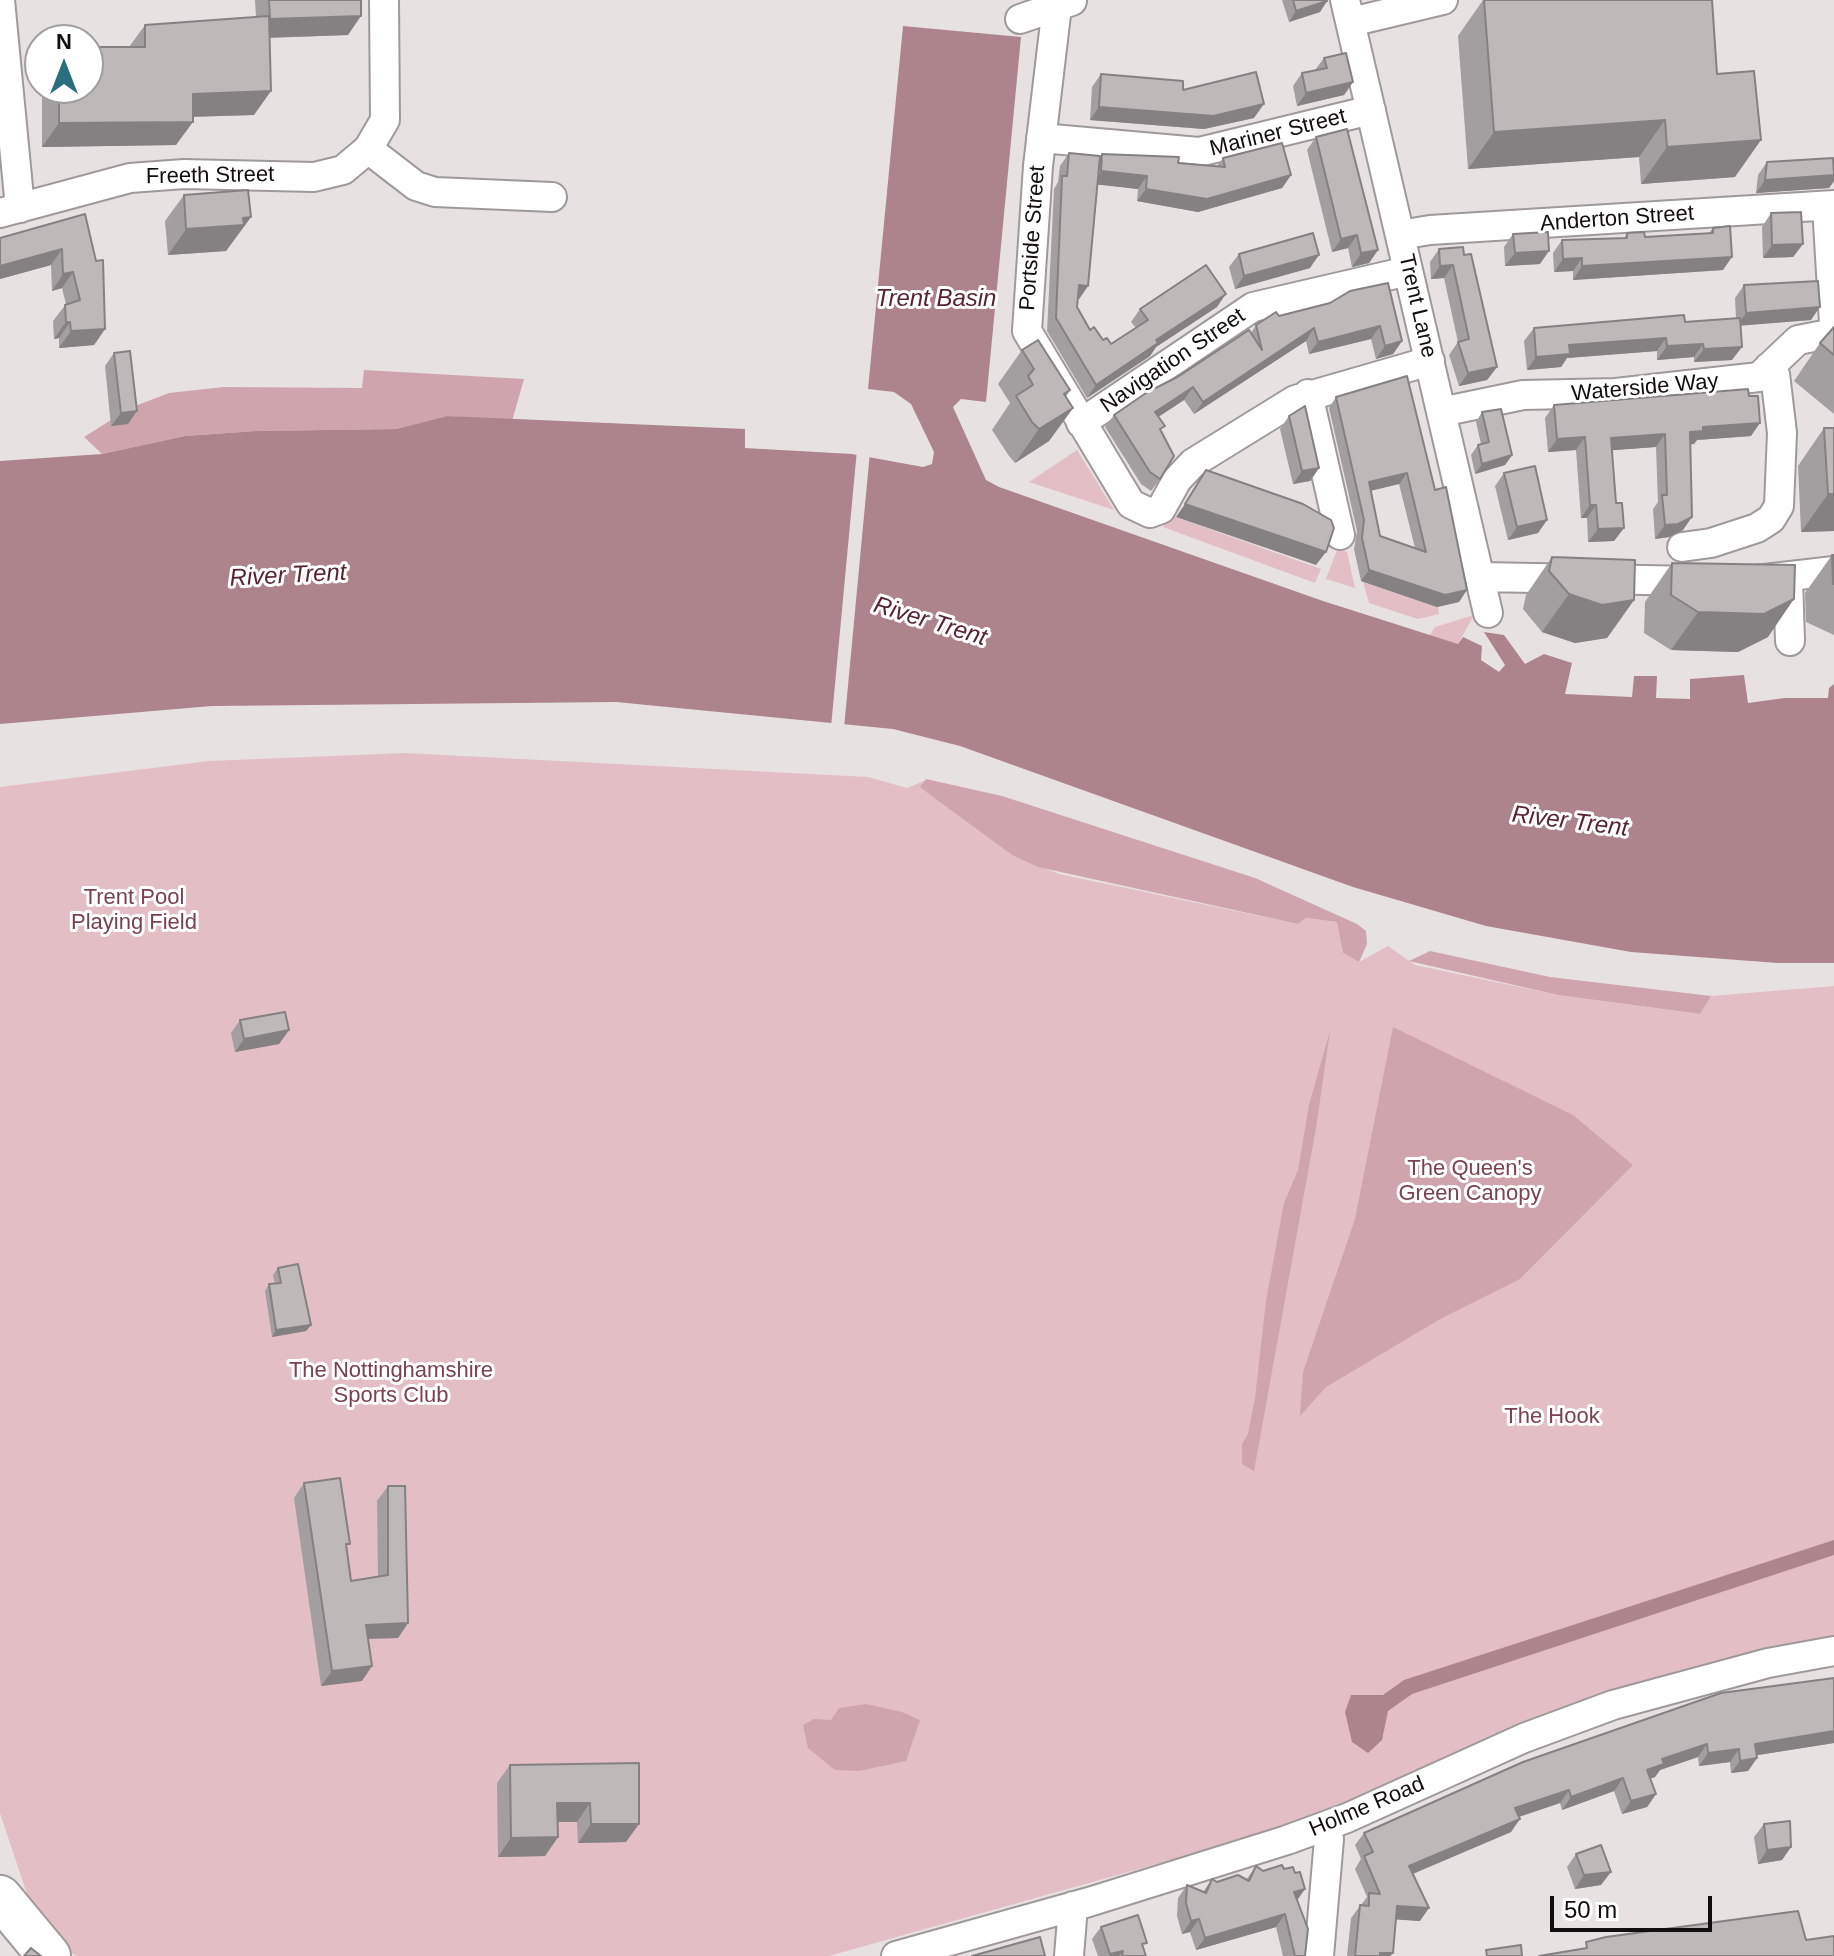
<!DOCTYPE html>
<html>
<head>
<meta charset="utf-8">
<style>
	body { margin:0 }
	#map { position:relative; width:1834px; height:1956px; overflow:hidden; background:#e8e1e2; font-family:Helvetica,sans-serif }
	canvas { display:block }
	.north { position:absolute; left:24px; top:24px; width:80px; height:80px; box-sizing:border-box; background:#fff; border:2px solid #9f9f9f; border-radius:50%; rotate:0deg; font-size:22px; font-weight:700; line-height:32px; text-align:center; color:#100e0e }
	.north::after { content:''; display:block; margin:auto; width:28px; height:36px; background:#296e7d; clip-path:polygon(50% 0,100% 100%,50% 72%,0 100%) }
	.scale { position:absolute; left:1550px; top:1896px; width:162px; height:36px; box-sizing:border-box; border:4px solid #100e0e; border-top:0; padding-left:10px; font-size:24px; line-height:28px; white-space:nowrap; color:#100e0e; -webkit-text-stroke:6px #fff; paint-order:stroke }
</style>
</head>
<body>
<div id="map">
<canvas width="1834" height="1956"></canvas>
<div class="north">N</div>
<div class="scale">50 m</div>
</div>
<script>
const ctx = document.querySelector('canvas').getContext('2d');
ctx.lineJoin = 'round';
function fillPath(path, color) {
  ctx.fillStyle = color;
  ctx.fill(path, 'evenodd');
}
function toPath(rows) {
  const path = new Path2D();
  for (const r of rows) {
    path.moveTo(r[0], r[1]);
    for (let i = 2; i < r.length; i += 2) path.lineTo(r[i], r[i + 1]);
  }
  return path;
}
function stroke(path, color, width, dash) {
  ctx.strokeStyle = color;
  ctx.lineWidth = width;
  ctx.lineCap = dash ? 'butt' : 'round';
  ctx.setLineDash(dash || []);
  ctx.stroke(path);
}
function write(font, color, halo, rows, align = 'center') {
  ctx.font = font + ' Helvetica,sans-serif';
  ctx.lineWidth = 6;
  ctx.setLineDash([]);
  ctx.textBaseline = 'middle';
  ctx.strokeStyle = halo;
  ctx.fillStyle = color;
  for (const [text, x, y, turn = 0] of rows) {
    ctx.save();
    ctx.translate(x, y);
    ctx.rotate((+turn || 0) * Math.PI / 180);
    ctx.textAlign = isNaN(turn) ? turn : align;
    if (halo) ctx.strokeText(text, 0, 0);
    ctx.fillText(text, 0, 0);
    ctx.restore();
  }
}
fillPath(toPath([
	[1077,450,1095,479,1114,510,1029,482],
	[1170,515,1321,569,1315,583,1163,527],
	[1338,547,1347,552,1355,588,1326,579],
	[1363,582,1438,607,1439,614,1418,619,1369,603],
	[1474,615,1458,644,1429,636,1435,627],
	[405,753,868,777,907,788,924,781,941,803,1012,855,1059,874,1298,924,1306,918,1338,922,1343,953,1359,962,1388,946,1415,965,1558,995,1699,1014,1711,996,1834,986,1834,1640,1249,1838,829,1956,76,1956,61,1946,28,1897,0,1813,0,787,209,761]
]), '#e3bec5');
fillPath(toPath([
	[364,370,524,379,512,421,447,416,396,429,256,431,185,436,102,454,84,437,130,408,169,393,224,387,362,388],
	[926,779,1002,796,1255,878,1357,924,1366,931,1367,944,1359,962,1343,953,1337,922,1306,918,1298,924,1038,867,1012,855,941,803,920,787],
	[1430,951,1550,977,1711,996,1700,1014,1558,995,1409,961],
	[1393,1027,1573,1115,1633,1165,1520,1279,1442,1318,1326,1387,1300,1416,1303,1372,1355,1219],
	[1330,1031,1316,1128,1254,1471,1242,1464,1242,1444,1248,1434,1255,1398,1266,1301,1284,1203,1298,1170,1309,1105],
	[866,1704,902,1712,920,1720,906,1761,859,1771,835,1770,808,1748,803,1725,814,1719,831,1720,839,1708]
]), '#cfa4ad');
fillPath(toPath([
	[903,26,1021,37,986,402,961,399,953,407,986,480,999,487,1323,601,1458,644,1463,637,1482,646,1481,660,1499,672,1505,665,1484,632,1504,635,1525,664,1544,654,1572,663,1565,694,1632,697,1634,676,1657,676,1656,698,1690,699,1690,679,1744,675,1748,703,1785,698,1828,698,1829,688,1834,684,1834,963,1778,963,1631,952,1486,926,1353,887,960,746,893,729,616,702,212,706,0,724,0,461,102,454,185,436,256,431,396,429,447,416,745,429,745,448,852,454,923,467,932,464,934,452,911,404,894,392,868,389],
	[1834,1540,1834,1555,1412,1694,1388,1711,1382,1740,1368,1753,1352,1742,1345,1712,1351,1695,1383,1695,1404,1680]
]), '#ad848c');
fillPath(toPath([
	[857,450,870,452,844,728,831,727]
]), '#e8e1e2');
const minor = toPath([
	[0,0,20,208],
	[1345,0,1488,613],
	[1057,6,1038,166,1027,331,1131,504,1150,513,1161,509,1177,480,1193,463,1295,400,1430,361],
	[1020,19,1072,1],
	[1351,22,1443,0],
	[1041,138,1199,152,1371,110],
	[368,149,416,186,435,192,552,197],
	[1827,206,1834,323],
	[0,213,130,178,184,174,314,177,343,170,368,149,385,120,384,0],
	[1400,235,1430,230,1834,205],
	[1308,394,1340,535],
	[1441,412,1523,395,1616,393,1759,377,1798,340,1834,333],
	[1081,423,1253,307,1408,271],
	[1682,547,1711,543,1757,528,1771,519,1779,506,1782,433,1775,374,1769,367],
	[1480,577,1698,581],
	[1788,579,1790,641],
	[1756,580,1834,571],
	[896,1956,1089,1902,1287,1840,1347,1818,1524,1738,1613,1705,1768,1663,1834,1651],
	[1069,1956,1073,1906],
	[1319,1956,1329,1839,1326,1827]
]);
const highway = toPath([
	[0,1897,49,1956]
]);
stroke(minor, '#9f999a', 32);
stroke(highway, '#9f999a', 46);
stroke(minor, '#fff', 28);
stroke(highway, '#fff', 42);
fillPath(toPath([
	[255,0,361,0,348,35,269,38,254,115,193,117,176,145,42,147,42,88,88,88,129,47,145,25,256,17],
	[1282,0,1327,0,1327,1,1320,12,1289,22],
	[1483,0,1712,0,1717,74,1735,177,1641,184,1639,157,1468,169,1458,36],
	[1324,58,1353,82,1344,95,1297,106,1293,86,1302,73,1315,70],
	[1101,74,1183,90,1254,118,1204,129,1090,120,1092,87],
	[1316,137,1378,250,1369,263,1352,267,1348,248,1332,252,1307,150],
	[1069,153,1100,157,1102,154,1217,166,1223,158,1291,175,1282,188,1198,212,1137,201,1138,189,1098,184,1088,286,1079,299,1078,299,1077,307,1090,330,1103,340,1111,344,1136,328,1131,322,1140,309,1217,307,1156,347,1150,356,1087,398,1047,331,1054,189,1058,182,1060,166],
	[1767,162,1834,162,1834,181,1829,188,1756,193,1758,175],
	[184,195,251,217,226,251,168,255,165,221],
	[1771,213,1803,244,1793,257,1763,258,1762,227],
	[85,214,105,329,94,345,59,348,59,338,54,339,53,321,66,304,62,288,52,291,51,265,0,279,0,238],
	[1713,228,1723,270,1573,280,1573,271,1554,272,1553,253,1562,240,1624,238,1627,233,1645,237,1709,233],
	[1513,234,1540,264,1505,266,1504,247],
	[1439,249,1464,255,1497,367,1487,380,1459,386,1449,355,1458,342,1444,278,1431,279,1430,262],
	[1239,254,1310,268,1235,289,1229,267],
	[1744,285,1811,320,1740,325,1732,360,1694,362,1694,357,1657,360,1657,351,1567,358,1561,367,1527,370,1524,341,1534,328,1685,322,1736,318,1735,298],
	[1350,291,1402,341,1393,354,1376,359,1371,339,1309,354,1306,341,1194,414,1184,400,1158,417,1161,431,1160,479,1151,491,1141,484,1105,427,1114,415,1251,333,1256,325,1279,316,1330,303],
	[1834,327,1834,414,1794,381,1820,343],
	[1022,350,1070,390,1066,397,1073,408,1049,441,1015,463,1009,456,992,430,1010,403,998,384],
	[114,353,128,424,111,426,105,366],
	[1407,376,1459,602,1437,607,1361,581,1354,549,1357,531,1329,408,1336,397],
	[1399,484,1415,548,1380,536,1370,491],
	[1554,405,1751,436,1697,440,1694,444,1690,444,1683,530,1669,537,1655,539,1653,509,1658,502,1656,447,1612,450,1616,503,1624,528,1614,541,1588,542,1587,518,1581,518,1576,450,1548,452,1545,418],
	[1482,412,1512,455,1505,465,1475,474,1471,455,1478,445,1481,444,1476,422],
	[1289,416,1319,468,1310,481,1293,484,1280,429],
	[1824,428,1834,531,1801,532,1798,466],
	[1504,473,1547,520,1538,533,1508,540,1495,486],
	[1832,555,1834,555,1834,635,1806,622,1805,593],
	[1552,557,1634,600,1607,638,1575,643,1542,632,1523,609,1526,595],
	[1672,563,1768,637,1738,652,1671,650,1644,633,1645,602],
	[240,1020,289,1030,279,1044,235,1052,231,1033],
	[278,1268,311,1325,306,1331,272,1337,265,1291,269,1284,275,1284,273,1275],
	[304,1483,346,1549,351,1581,378,1576,377,1501,388,1486,408,1623,398,1638,368,1639,362,1681,321,1686,294,1498],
	[1834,1678,1834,1743,1757,1755,1757,1758,1748,1771,1731,1773,1730,1762,1699,1766,1698,1757,1660,1770,1655,1777,1650,1779,1656,1794,1647,1807,1622,1814,1614,1791,1562,1810,1560,1803,1519,1817,1511,1832,1413,1874,1420,1921,1396,1919,1393,1953,1390,1956,1347,1956,1351,1918,1367,1897,1355,1869,1361,1859,1355,1845,1364,1833],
	[639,1763,626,1842,578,1843,577,1822,557,1822,558,1837,545,1856,498,1857,497,1783,510,1765],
	[1764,1824,1791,1847,1782,1860,1758,1864,1754,1837],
	[1576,1854,1601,1885,1575,1889,1567,1867],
	[1256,1866,1297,1900,1305,1956,1283,1956,1276,1927,1196,1950,1190,1932,1182,1934,1177,1916,1178,1898,1187,1885,1203,1892,1212,1879,1217,1882,1246,1880],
	[1101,1927,1143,1948,1146,1956,1098,1956,1092,1939]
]), '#a39e9f');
fillPath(toPath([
	[1327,1,1320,12,1289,22,1296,11],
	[361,16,348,35,256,38,270,19],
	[1353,82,1344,95,1297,106,1306,93],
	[271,91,254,115,176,117,193,94],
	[1264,104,1254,118,1204,129,1090,120,1099,107],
	[1665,120,1639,157,1468,169,1494,132],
	[193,122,176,145,42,147,59,123],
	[1761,140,1735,177,1641,184,1667,147],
	[1101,171,1147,176,1138,189,1092,184],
	[1291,175,1282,188,1198,212,1137,201,1146,189],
	[1834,175,1834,181,1829,188,1756,193,1765,180],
	[251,217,226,251,168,255,186,229,243,218],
	[1357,235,1348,248,1332,252,1341,239],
	[1803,244,1793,257,1763,258,1772,245],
	[62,249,51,265,0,279,0,266],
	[1378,250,1369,263,1352,267,1361,253],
	[1549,251,1540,264,1505,266,1515,253],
	[1319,255,1310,268,1235,289,1244,276],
	[1732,257,1723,270,1573,280,1582,266],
	[1582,258,1573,271,1554,272,1563,259],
	[1453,265,1444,278,1431,279,1440,266],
	[73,272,62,288,52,291,63,274],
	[1079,285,1088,286,1079,299,1070,298],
	[1226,294,1217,307,1156,347,1150,356,1087,398,1096,385,1156,340],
	[1820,307,1811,320,1737,326,1746,313],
	[66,322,70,322,59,338,54,339],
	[1380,326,1371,339,1309,354,1318,342],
	[1314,328,1306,341,1194,414,1203,402],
	[105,329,94,345,59,348,71,331],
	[1666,338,1657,351,1567,358,1561,367,1527,370,1536,357,1569,345],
	[1402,341,1393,354,1376,359,1385,346],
	[1703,344,1694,357,1657,360,1667,346],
	[1742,347,1732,360,1694,362,1704,349],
	[1497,367,1487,380,1459,386,1468,373],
	[1193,387,1184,400,1146,425,1155,412],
	[1073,408,1049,441,1015,463,1039,429],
	[137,411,128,424,111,426,121,413],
	[1760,423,1751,436,1697,440,1694,444,1681,445,1690,432,1703,427],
	[1665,434,1656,447,1602,451,1611,438],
	[1585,437,1576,450,1548,452,1557,439],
	[1512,455,1505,465,1475,474,1482,464],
	[1319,468,1310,481,1293,484,1302,471],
	[1407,473,1399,484,1361,493,1369,482],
	[1828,494,1834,494,1834,531,1801,532],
	[1185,504,1326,552,1316,565,1176,517],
	[1590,505,1596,505,1587,518,1581,518],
	[1692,517,1683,530,1669,537,1655,539,1665,525],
	[1547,520,1538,533,1508,540,1517,527],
	[1624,528,1614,541,1588,542,1598,529],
	[1369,570,1467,590,1459,602,1437,607,1361,581],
	[1569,594,1634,600,1607,638,1575,643,1542,632],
	[1794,599,1768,637,1738,652,1671,650,1698,612],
	[289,1030,279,1044,235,1052,244,1039],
	[311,1325,306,1331,272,1337,276,1330],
	[408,1623,398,1638,356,1639,366,1625],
	[372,1666,362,1681,321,1686,332,1671],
	[1834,1731,1834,1743,1746,1757,1755,1744],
	[1707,1744,1698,1757,1660,1770,1655,1777,1638,1782,1647,1770,1662,1759],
	[1739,1749,1730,1762,1699,1766,1708,1753],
	[1757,1758,1748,1771,1731,1773,1740,1761],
	[1623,1778,1614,1791,1562,1810,1571,1797],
	[1569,1790,1560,1803,1506,1821,1515,1808],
	[1656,1794,1647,1807,1622,1814,1631,1801],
	[557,1803,590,1803,577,1822,544,1822],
	[1520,1819,1511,1832,1400,1879,1409,1866],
	[591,1824,639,1824,626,1842,578,1843],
	[558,1837,545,1856,498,1857,511,1838],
	[1791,1847,1782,1860,1758,1864,1767,1850],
	[1611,1872,1601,1885,1575,1889,1584,1875],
	[1305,1889,1296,1902,1294,1892],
	[1397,1906,1429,1908,1420,1921,1388,1919],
	[1285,1914,1276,1927,1196,1950,1205,1938],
	[1199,1919,1190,1932,1182,1934,1191,1921],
	[1123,1951,1119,1956,1109,1956,1110,1954],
	[1380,1953,1393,1953,1390,1956,1378,1956]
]), '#858182');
const building = toPath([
	[269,0,361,0,361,16,270,19,269,0],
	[1293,0,1327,0,1327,1,1296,11,1293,0],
	[1484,0,1712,0,1717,74,1754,71,1761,140,1667,147,1665,120,1494,132,1484,0],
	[269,16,271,91,193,94,193,122,59,123,59,88,88,88,88,47,145,47,145,25,269,16],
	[1346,53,1353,82,1306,93,1302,73,1327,68,1324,58,1346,53],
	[1256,72,1264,104,1213,116,1099,107,1101,74,1183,81,1183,90,1256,72],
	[1347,129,1378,250,1361,253,1357,235,1341,239,1316,137,1347,129],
	[1282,143,1291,175,1207,199,1146,189,1147,176,1101,171,1102,154,1179,157,1178,163,1225,167,1223,158,1282,143],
	[1069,153,1100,156,1088,286,1079,285,1077,307,1090,330,1094,327,1103,340,1107,338,1111,344,1148,320,1140,309,1206,265,1226,294,1156,340,1158,343,1096,385,1056,318,1062,176,1067,176,1069,153],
	[1833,158,1834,175,1765,180,1767,162,1833,158],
	[248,190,251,217,243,218,244,225,186,229,184,195,248,190],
	[1801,212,1803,244,1772,245,1771,213,1801,212],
	[85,214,96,261,103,260,105,329,71,331,70,322,66,322,65,305,80,300,73,272,63,274,62,249,0,266,0,238,85,214],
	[1730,226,1732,257,1582,266,1582,258,1563,259,1562,240,1627,238,1627,233,1644,232,1645,237,1713,233,1713,228,1730,226],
	[1548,232,1549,251,1515,253,1513,234,1548,232],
	[1313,233,1319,255,1244,276,1239,254,1313,233],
	[1463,247,1464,255,1471,254,1497,367,1468,373,1458,342,1469,339,1453,265,1440,266,1439,249,1463,247],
	[1818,281,1820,307,1746,313,1744,285,1818,281],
	[1388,283,1402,341,1385,346,1380,326,1318,342,1314,328,1203,402,1193,387,1155,412,1165,426,1160,429,1174,456,1160,479,1150,472,1114,415,1146,393,1179,376,1249,330,1262,350,1256,325,1276,312,1279,316,1330,303,1350,291,1388,283],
	[1684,315,1685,322,1740,318,1742,347,1704,349,1703,344,1667,346,1666,338,1569,345,1570,354,1536,357,1534,328,1684,315],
	[1834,327,1834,355,1820,343,1834,327],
	[1038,340,1070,390,1064,394,1073,408,1039,429,1032,422,1016,396,1033,385,1028,376,1034,369,1022,350,1038,340],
	[130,351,137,411,121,413,114,353,130,351],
	[1407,376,1435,490,1446,487,1467,590,1445,595,1369,570,1362,538,1364,520,1336,397,1407,376],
	[1407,473,1426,552,1380,536,1369,482,1407,473],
	[1748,389,1749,396,1758,396,1760,423,1703,427,1703,431,1690,432,1692,517,1678,524,1665,525,1662,495,1667,495,1665,434,1611,438,1616,503,1622,503,1624,528,1598,529,1596,505,1590,505,1585,437,1557,439,1554,405,1748,389],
	[1305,406,1319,468,1302,471,1289,416,1305,406],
	[1501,409,1512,455,1482,464,1478,445,1489,442,1482,412,1501,409],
	[1824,428,1834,428,1834,494,1828,494,1824,428],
	[1535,466,1547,520,1517,527,1504,473,1535,466],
	[1206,470,1303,504,1331,520,1334,528,1326,552,1185,504,1206,470],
	[1832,555,1834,555,1834,584,1833,584,1832,555],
	[1552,557,1635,560,1634,600,1602,605,1569,594,1549,571,1552,557],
	[1672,563,1795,565,1794,599,1764,614,1698,612,1671,595,1672,563],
	[285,1012,289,1030,244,1039,240,1020,285,1012],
	[298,1264,311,1325,276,1330,269,1284,281,1283,278,1268,298,1264],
	[340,1478,350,1544,346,1544,351,1581,388,1575,388,1486,405,1486,408,1623,366,1625,372,1666,332,1671,304,1483,340,1478],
	[1834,1678,1834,1731,1755,1744,1757,1758,1740,1761,1739,1749,1708,1753,1707,1744,1662,1759,1664,1764,1647,1770,1656,1794,1631,1801,1623,1778,1571,1797,1569,1790,1515,1808,1520,1819,1409,1866,1429,1908,1397,1906,1393,1953,1380,1953,1380,1956,1355,1956,1360,1905,1369,1906,1369,1893,1380,1894,1364,1856,1373,1852,1364,1833,1523,1762,1721,1693,1834,1678],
	[639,1763,639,1824,591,1824,590,1803,557,1803,558,1837,511,1838,510,1765,639,1763],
	[1790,1821,1791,1847,1767,1850,1764,1824,1790,1821],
	[1601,1845,1611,1872,1584,1875,1576,1854,1601,1845],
	[1282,1865,1284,1869,1293,1867,1295,1873,1300,1872,1305,1889,1294,1892,1308,1929,1305,1956,1295,1956,1285,1914,1205,1938,1199,1919,1191,1921,1186,1903,1187,1885,1206,1893,1212,1879,1217,1882,1238,1875,1249,1881,1256,1866,1263,1871,1282,1865],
	[1798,1911,1806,1940,1834,1936,1834,1956,1539,1956,1587,1948,1586,1942,1606,1937,1798,1911],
	[1138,1915,1147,1943,1142,1944,1146,1956,1122,1956,1123,1951,1110,1954,1101,1927,1138,1915],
	[1040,1937,1045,1956,972,1956,1040,1937],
	[1521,1945,1522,1956,1487,1956,1486,1950,1521,1945],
	[31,1948,41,1956,24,1956,31,1948]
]);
fillPath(building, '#beb8b9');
stroke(building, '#858182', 2);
write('22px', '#100e0e', '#fff', [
	["Mariner Street",1278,133,-14],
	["Freeth Street",210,176,-1],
	["Anderton Street",1617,219,-4],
	["Portside Street",1033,238,-86],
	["Trent Lane",1417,306,77],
	["Navigation Street",1173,361,-34],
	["Waterside Way",1645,388,-5],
	["Holme Road",1367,1807,-23]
]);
write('22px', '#7b414f', '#fff', [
	["Trent Pool",134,898],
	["Playing Field",134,923],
	["The Queen's",1470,1169],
	["Green Canopy",1470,1194],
	["The Nottinghamshire",391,1371],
	["Sports Club",391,1396],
	["The Hook",1552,1417]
]);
write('italic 24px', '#592332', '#fff', [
	["Trent Basin",936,299],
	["River Trent",288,576,-3],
	["River Trent",930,622,17],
	["River Trent",1570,822,7]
]);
</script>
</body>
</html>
